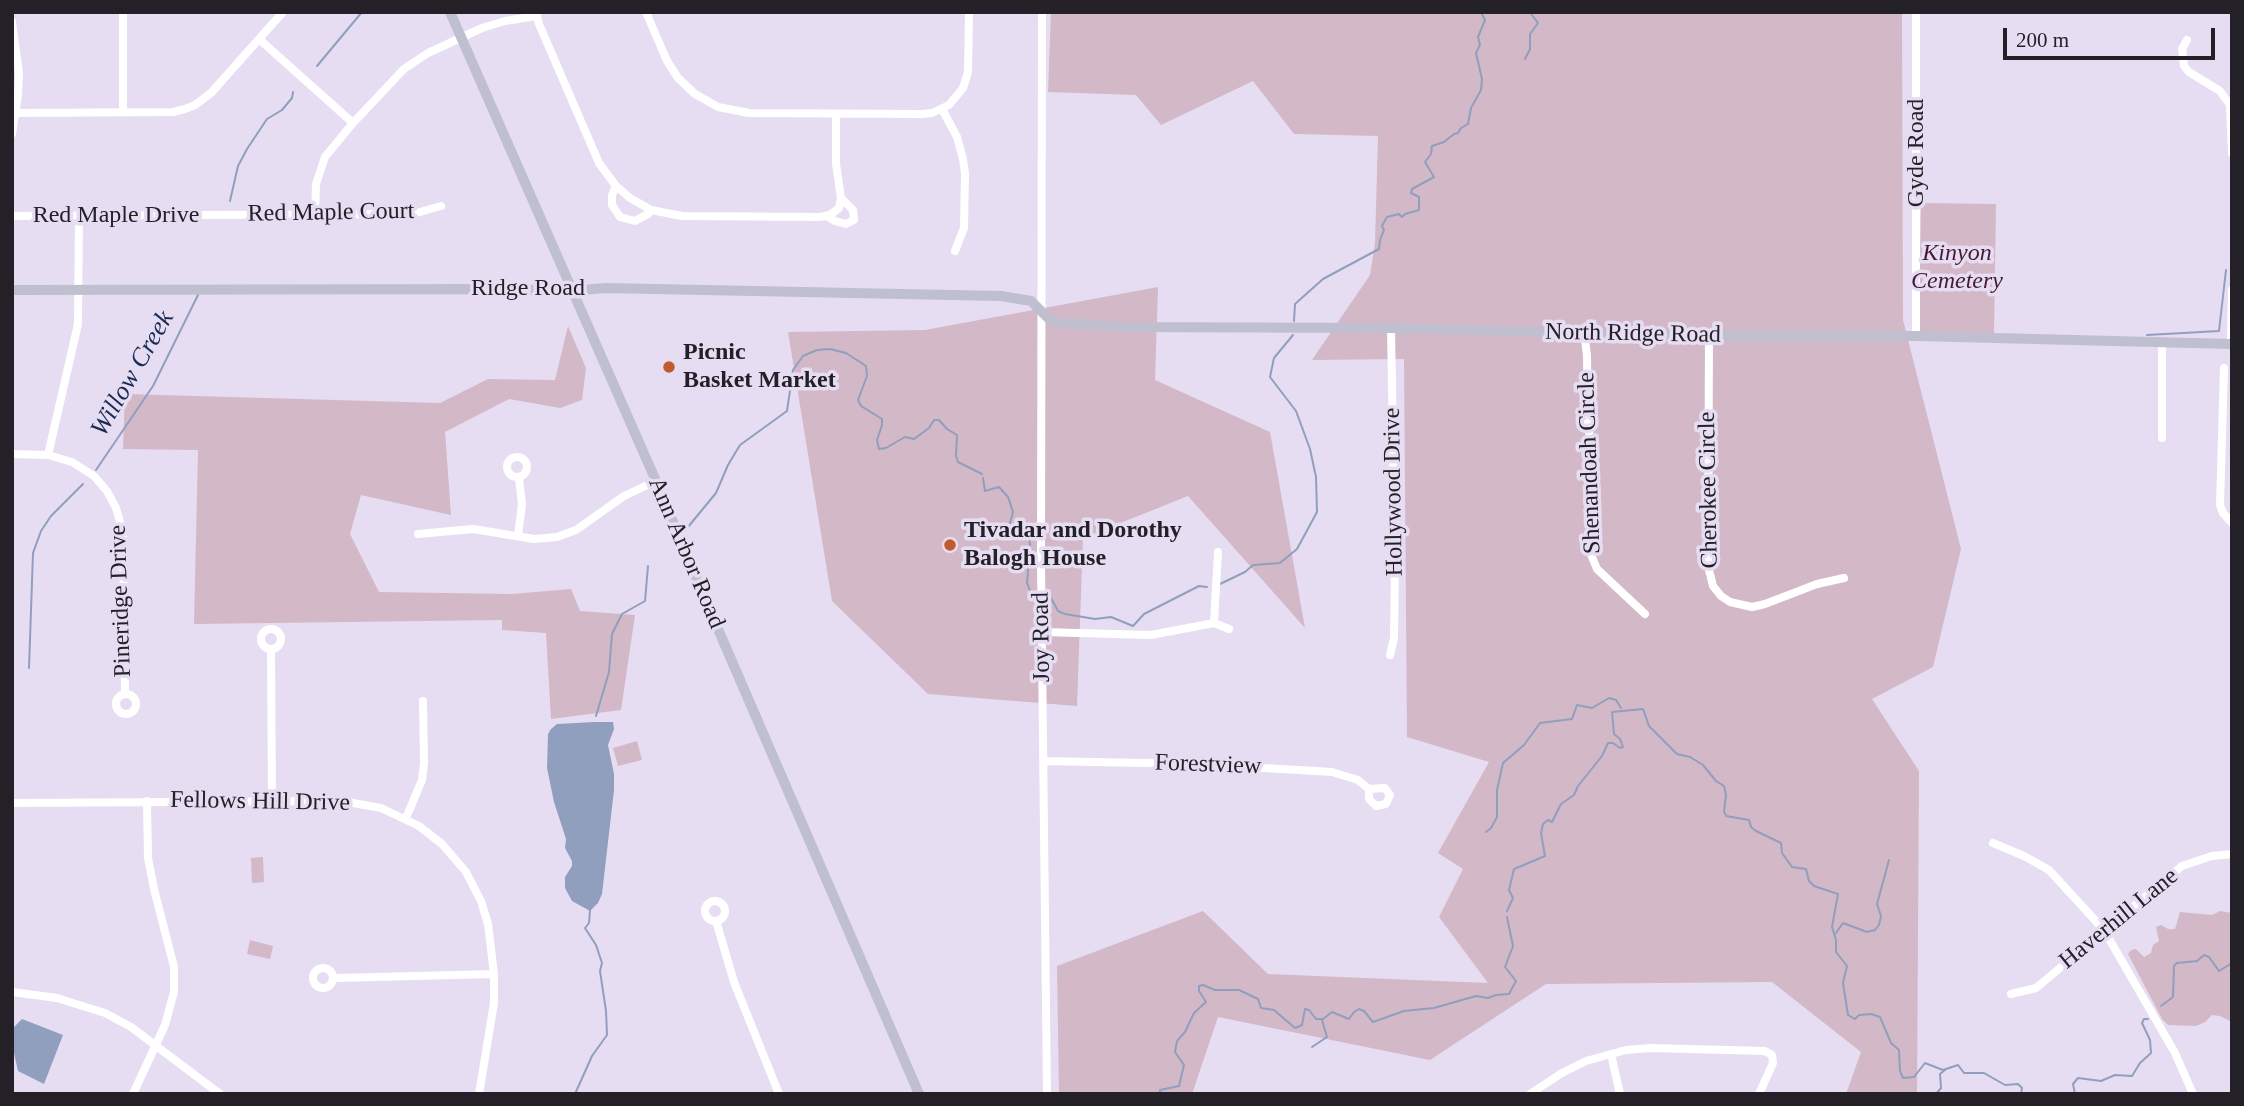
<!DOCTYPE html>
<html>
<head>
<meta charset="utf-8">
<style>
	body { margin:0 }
	#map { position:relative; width:2244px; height:1106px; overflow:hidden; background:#e6ddf2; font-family:Georgia,serif }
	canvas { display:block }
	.frame { position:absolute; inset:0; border:14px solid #232027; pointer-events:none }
	.scale { position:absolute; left:2003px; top:28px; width:212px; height:32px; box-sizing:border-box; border:4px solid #232027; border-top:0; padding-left:9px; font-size:21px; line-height:24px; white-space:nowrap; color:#232027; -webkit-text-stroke:5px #e6ddf2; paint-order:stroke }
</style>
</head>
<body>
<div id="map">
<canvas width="2244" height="1106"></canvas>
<div class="frame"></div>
<div class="scale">200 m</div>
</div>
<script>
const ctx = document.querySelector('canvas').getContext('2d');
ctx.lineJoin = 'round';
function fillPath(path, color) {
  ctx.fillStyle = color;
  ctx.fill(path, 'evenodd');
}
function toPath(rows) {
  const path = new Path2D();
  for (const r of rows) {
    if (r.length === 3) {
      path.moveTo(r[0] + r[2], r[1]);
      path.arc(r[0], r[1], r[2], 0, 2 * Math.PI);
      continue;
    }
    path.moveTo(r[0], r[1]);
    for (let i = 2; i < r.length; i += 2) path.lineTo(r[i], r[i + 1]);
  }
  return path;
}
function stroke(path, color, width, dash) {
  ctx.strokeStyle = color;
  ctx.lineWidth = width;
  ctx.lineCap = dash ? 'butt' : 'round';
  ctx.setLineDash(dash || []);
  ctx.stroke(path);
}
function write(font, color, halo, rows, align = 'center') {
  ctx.font = font + ' Georgia,serif';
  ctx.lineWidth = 7;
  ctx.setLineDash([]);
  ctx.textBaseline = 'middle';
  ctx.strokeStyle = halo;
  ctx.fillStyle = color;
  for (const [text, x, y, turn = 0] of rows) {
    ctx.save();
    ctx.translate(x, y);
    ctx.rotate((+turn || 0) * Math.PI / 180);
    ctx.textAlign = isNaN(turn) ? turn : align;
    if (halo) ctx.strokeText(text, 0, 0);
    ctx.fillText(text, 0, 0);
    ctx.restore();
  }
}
fillPath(toPath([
	[1051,12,1902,12,1903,320,1961,549,1933,667,1872,699,1919,771,1917,1094,1846,1094,1861,1052,1772,982,1546,984,1430,1060,1218,1017,1192,1094,1059,1094,1057,966,1203,911,1268,974,1488,983,1439,917,1463,869,1438,853,1489,762,1407,737,1404,359,1312,360,1370,275,1375,243,1378,136,1294,134,1253,81,1161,125,1136,95,1048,92],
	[1921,203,1996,204,1994,334,1919,333],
	[1158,287,1155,380,1270,432,1305,628,1188,496,1083,538,1077,706,928,694,832,601,788,332,925,330],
	[568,326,586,368,582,400,560,408,509,399,445,432,451,515,361,495,350,534,379,592,512,594,571,589,580,611,635,615,621,710,551,719,546,633,502,630,502,620,194,624,198,450,123,449,125,394,440,403,488,379,555,380],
	[637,741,642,760,618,766,613,748],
	[263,857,264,882,252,883,251,858],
	[2220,911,2232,913,2232,1022,2220,1016,2212,1015,2205,1022,2196,1026,2168,1025,2162,1019,2128,954,2131,950,2136,949,2144,957,2151,953,2153,945,2159,941,2156,927,2161,925,2168,929,2175,929,2180,912,2212,915],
	[250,940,273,946,270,959,247,954]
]), '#d3b8c7');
fillPath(toPath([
	[595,722,613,722,614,729,608,745,614,774,614,790,602,894,598,903,590,911,572,901,565,888,565,877,572,866,572,861,565,848,566,839,554,802,547,768,548,734,551,729,557,724],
	[22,1019,63,1035,44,1084,18,1071,12,1044,12,1029]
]), '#909fbe');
stroke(toPath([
	[1525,59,1530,49,1530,34,1538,23,1530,12],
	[317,66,362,12],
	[230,201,238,166,247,149,267,119,282,110,292,98,293,92],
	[1294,321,1295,304,1323,279,1379,249,1380,240,1384,230,1382,226,1387,217,1399,214,1402,217,1405,214,1419,210,1419,197,1411,193,1412,189,1434,177,1425,162,1431,154,1432,146,1444,142,1454,134,1458,133,1461,128,1468,124,1471,108,1481,90,1482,79,1476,53,1480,45,1478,37,1485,20,1481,12],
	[2147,335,2219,331,2226,270],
	[96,470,153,386,198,295],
	[983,478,985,491,999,487,1008,497,1013,512,1009,527,1029,534,1030,547,1027,583,1031,593,1037,597],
	[688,527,716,493,728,465,740,445,787,411,793,370,803,356,817,350,830,349,846,353,866,366,867,376,858,400,861,406,882,419,882,425,877,440,879,449,886,448,905,437,914,439,929,428,934,420,939,420,947,429,957,435,956,456,958,462,982,474],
	[1220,584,1245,572,1253,565,1280,563,1297,549,1317,512,1316,477,1310,449,1296,411,1270,377,1274,358,1293,335],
	[1043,597,1051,598,1058,611,1065,614,1095,619,1111,617,1133,626,1144,614,1199,586,1207,587],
	[29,668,33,553,41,531,51,516,83,484],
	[596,716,609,672,612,634,622,614,645,601,648,566],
	[1486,832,1491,828,1497,817,1497,790,1503,763,1524,745,1540,723,1572,719,1577,705,1592,708,1609,698,1616,700,1621,708],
	[1507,911,1513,898,1509,890,1514,869,1545,856,1541,833,1543,824,1548,820,1552,822,1561,804,1574,795,1578,786,1602,756,1608,743,1613,743,1620,748,1623,747,1620,739,1614,734,1612,712,1643,709,1649,726,1677,754,1690,757,1703,765,1716,781,1724,786,1726,795,1724,811,1726,816,1749,820,1751,827,1756,831,1781,843,1782,853,1792,867,1806,869,1809,881,1814,886,1838,894,1832,927,1836,940,1836,952,1847,966,1843,983,1848,1015,1855,1019,1859,1015,1871,1014,1880,1017,1891,1043,1899,1050,1900,1071,1903,1078,1914,1077,1925,1063,1943,1070,1958,1065,1964,1073,1984,1073,2005,1085,2018,1084,2022,1088,2021,1094],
	[1836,933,1843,923,1867,932,1875,930,1879,925,1881,916,1877,904,1889,860],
	[2161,1006,2173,997,2174,966,2177,963,2197,961,2204,955,2209,957,2219,971,2232,963],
	[1323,1019,1332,1012,1349,1019,1354,1012,1359,1009,1364,1011,1373,1022,1404,1011,1434,1008,1476,996,1488,998,1496,995,1509,994,1516,981,1505,967,1513,946,1507,917],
	[1312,1047,1327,1037,1322,1020],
	[575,1094,592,1056,607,1035,606,1011,600,971,602,963,596,945,585,928,589,923,590,910],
	[1160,1094,1160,1090,1179,1086,1184,1065,1175,1052,1177,1041,1185,1032,1194,1013,1206,1002,1199,991,1199,986,1203,985,1215,990,1239,990,1258,999,1261,1008,1274,1010,1295,1028,1302,1025,1305,1009,1309,1010,1316,1019,1322,1019],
	[1936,1094,1941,1088,1940,1074,1945,1070],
	[2075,1094,2073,1084,2078,1078,2101,1081,2115,1075,2132,1076,2140,1063,2151,1053,2150,1040,2142,1023,2144,1019,2148,1019]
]), '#909fbe', 2);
stroke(toPath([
	[123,12,123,112],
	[536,12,539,24,599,163,616,186,630,198,651,210,682,216,820,217,830,215,839,208,841,198,836,164,836,114],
	[646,12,667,61,678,78,695,94,718,107,749,113,922,114,932,113,949,105,963,88,968,72,969,12],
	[1042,12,1041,563,1047,1094],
	[1916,12,1916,336],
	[12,22,19,73,18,95,12,134],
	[259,39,353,123],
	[2187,40,2182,49,2184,66,2189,72,2220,91,2230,105,2232,153],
	[942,109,957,137,963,159,965,173,964,228,955,251],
	[16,113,173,112,185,109,195,105,211,93,283,12],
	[616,186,612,195,612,205,620,217,635,221,648,214,651,210],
	[315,214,316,184,325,157,353,123,404,69,428,53,482,28,505,21,537,16],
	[12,216,413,214,441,206],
	[827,216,835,221,846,224,854,220,853,210,841,198],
	[1584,332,1587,355,1588,425,1595,468,1590,552,1597,569,1645,614],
	[1709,336,1708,566,1713,586,1721,596,1730,602,1752,607,1765,604,1817,584,1844,578],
	[2162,342,2162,438],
	[2231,344,2232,290],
	[2224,368,2220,505,2223,513,2232,523],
	[12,454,48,455,72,462,94,476,107,491,116,508,123,532,125,694],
	[48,455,78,324,79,216],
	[517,467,10],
	[418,534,473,529,534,539,557,537,576,530,624,496,656,481],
	[518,536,522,504,519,479],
	[1214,623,1229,629],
	[271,639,10],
	[1043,632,1151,635,1214,623,1218,552],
	[271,649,272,800],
	[1390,655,1394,638,1395,561,1391,328],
	[126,704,10],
	[1043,761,1195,764,1332,772,1358,780,1369,789,1385,788,1390,795,1386,804,1376,806,1369,799,1369,789],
	[12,803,342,801,381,808,419,826,442,844,466,872,481,901,488,924,494,974,494,1003,479,1094],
	[406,818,422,780,424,763,423,701],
	[1993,843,2024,856,2049,870,2104,930,2175,1053,2193,1094],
	[715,911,10],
	[716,921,734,982,779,1094],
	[323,978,10],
	[335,978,494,974],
	[12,992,57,998,105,1013,131,1027,220,1094],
	[2011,994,2036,988,2182,866,2212,856,2232,854],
	[1611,1054,1620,1094],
	[133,1094,165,1025,174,992,174,967,154,889,148,858,147,801],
	[1530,1094,1562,1073,1586,1061,1626,1050,1651,1048,1765,1051,1772,1055,1773,1063,1759,1094]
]), '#fff', 8);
stroke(toPath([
	[450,12,656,481,705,599,919,1094],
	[12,290,498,289,571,291,605,288,1001,296,1031,301,1052,322,1121,327,1391,328,1709,336,1916,336,2232,344]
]), '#bfbfd0', 10);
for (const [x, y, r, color] of [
	[669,367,7,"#c15b2b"],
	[950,545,7,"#c15b2b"]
]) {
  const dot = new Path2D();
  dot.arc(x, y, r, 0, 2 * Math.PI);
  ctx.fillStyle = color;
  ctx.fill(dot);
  stroke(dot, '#e6ddf2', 2.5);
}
write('24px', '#232027', '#e6ddf2', [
	["Gyde Road",1917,153,-90],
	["Red Maple Court",331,213,-1],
	["Red Maple Drive",116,216],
	["Ridge Road",528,289],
	["North Ridge Road",1633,334,1],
	["Shenandoah Circle",1590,463,-92],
	["Cherokee Circle",1709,490,-91],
	["Hollywood Drive",1394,492,-91],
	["Ann Arbor Road",686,553,67],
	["Pineridge Drive",121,601,-92],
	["Joy Road",1042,637,-91],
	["Forestview",1208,765,2],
	["Fellows Hill Drive",260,802,1],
	["Haverhill Lane",2119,919,-39]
]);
write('italic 24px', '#471a36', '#e6ddf2', [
	["Kinyon",1957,254],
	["Cemetery",1957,282]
]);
write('bold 24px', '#232027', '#e6ddf2', [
	["Picnic",683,353],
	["Basket Market",683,381],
	["Tivadar and Dorothy",964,531],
	["Balogh House",964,559]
], 'left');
write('italic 26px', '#192a54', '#e6ddf2', [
	["Willow Creek",133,374,-60]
]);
</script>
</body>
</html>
